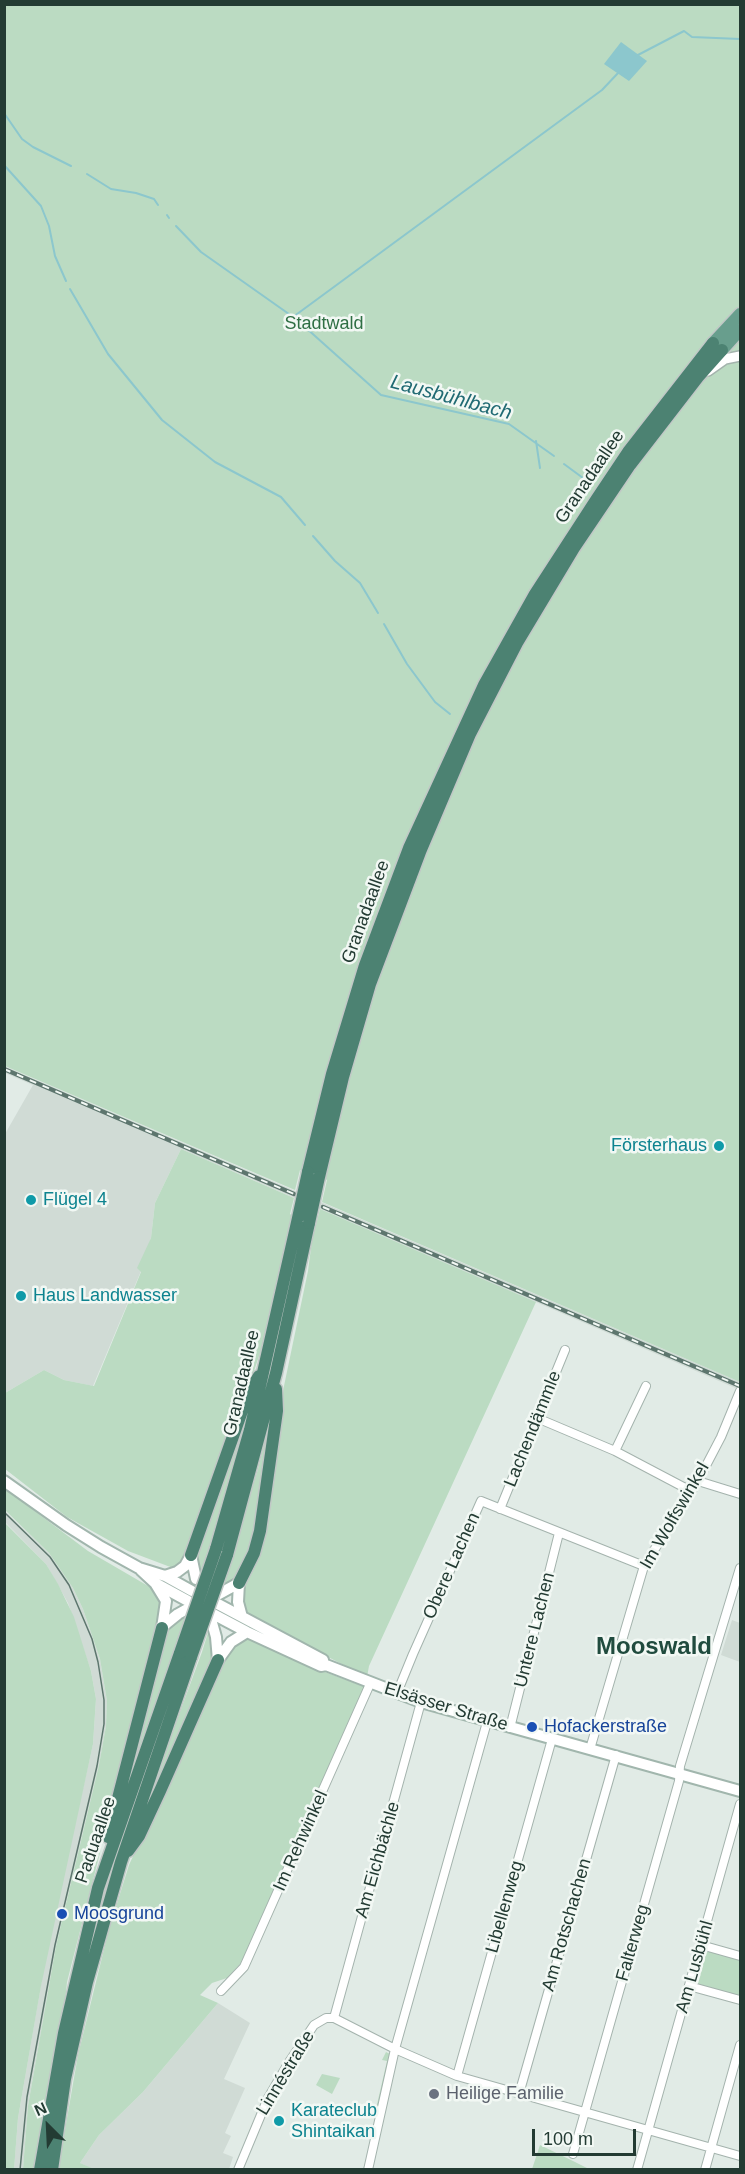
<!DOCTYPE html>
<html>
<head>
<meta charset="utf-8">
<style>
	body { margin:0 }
	#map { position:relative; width:745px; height:2174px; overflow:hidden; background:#e1ebe6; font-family:Arial,sans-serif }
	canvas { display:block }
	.frame { position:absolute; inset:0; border:6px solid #233b33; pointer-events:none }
	.north { position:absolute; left:18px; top:2096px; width:60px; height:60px; -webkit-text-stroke:4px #f2f8f4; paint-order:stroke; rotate:336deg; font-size:16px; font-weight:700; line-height:24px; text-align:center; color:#233b33 }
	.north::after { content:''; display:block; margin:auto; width:21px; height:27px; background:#233b33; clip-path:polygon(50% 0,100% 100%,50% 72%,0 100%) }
	.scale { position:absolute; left:532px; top:2129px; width:104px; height:27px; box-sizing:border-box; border:3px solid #233b33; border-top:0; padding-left:8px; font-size:18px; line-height:21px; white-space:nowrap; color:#233b33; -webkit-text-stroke:4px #f2f8f4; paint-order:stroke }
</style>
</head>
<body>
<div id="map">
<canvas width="745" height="2174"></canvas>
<div class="frame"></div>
<div class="north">N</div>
<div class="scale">100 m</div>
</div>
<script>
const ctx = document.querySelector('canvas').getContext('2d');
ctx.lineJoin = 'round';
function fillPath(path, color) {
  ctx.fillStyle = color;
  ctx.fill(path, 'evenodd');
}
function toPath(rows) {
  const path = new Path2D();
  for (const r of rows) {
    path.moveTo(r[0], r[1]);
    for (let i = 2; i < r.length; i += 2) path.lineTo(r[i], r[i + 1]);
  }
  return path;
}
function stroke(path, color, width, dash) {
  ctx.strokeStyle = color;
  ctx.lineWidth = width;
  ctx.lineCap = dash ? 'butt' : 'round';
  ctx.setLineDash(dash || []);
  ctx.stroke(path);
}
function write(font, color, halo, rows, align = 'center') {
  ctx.font = font + ' Arial,sans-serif';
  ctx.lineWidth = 5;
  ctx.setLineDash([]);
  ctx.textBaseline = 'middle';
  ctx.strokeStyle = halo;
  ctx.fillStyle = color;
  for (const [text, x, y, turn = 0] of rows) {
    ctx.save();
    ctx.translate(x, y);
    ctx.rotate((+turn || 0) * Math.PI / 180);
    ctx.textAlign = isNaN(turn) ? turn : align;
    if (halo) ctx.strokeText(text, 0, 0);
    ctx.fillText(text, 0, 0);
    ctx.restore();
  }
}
fillPath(toPath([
	[4,1066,740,1382,740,1390,181,1149,155,1203,151,1238,141,1271,93,1386,64,1380,44,1370,5,1393,5,1134,33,1085,5,1073],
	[4,1510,49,1553,73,1588,83,1609,100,1659,107,1701,106,1726,99,1765,56,1946,28,2106,23,2170,14,2169,18,2118,48,1944,93,1744,96,1699,91,1671,68,1603,46,1564,5,1522],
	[732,1620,740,1623,740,1662,721,1655],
	[218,2003,250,2023,224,2079,245,2088,225,2133,231,2136,223,2153,233,2157,229,2169,94,2170,80,2163,99,2135,143,2092]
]), '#d0dbd5');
fillPath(toPath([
	[5,5,740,5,740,1382,322,1202,327,1180,319,1176,300,1170,295,1190,5,1066],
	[181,1149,294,1198,290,1214,293,1216,265,1338,248,1389,182,1565,173,1568,128,1551,67,1517,5,1469,5,1393,44,1370,64,1380,94,1386,141,1272,137,1268,151,1238,155,1203],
	[320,1209,536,1302,369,1666,367,1677,256,1620,243,1609,243,1585,265,1525,284,1386,308,1271,314,1225,316,1225],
	[255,1391,210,1547,200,1575,196,1557],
	[271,1416,253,1544,235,1581,222,1588,258,1469],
	[4,1488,88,1551,155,1590,163,1606,67,1982,64,2012,44,2107,36,2170,23,2169,28,2106,56,1946,99,1765,106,1726,107,1701,100,1659,83,1609,73,1588,49,1553,5,1510],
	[4,1522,46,1564,58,1584,74,1617,91,1671,96,1699,93,1744,41,1986,18,2118,14,2170,4,2169],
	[188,1613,121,1807,161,1645,169,1626],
	[210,1626,214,1656,138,1826,202,1652],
	[247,1637,301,1663,365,1687,242,1962,227,1978,212,1983,200,1995,218,2003,143,2092,99,2135,80,2163,94,2169,58,2170,78,2055,109,1929,129,1865,222,1660,232,1643],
	[703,1948,740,1959,740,1998,692,1985],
	[386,2052,390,2054,377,2116,373,2118,370,2115,370,2113,375,2113,387,2061,382,2060],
	[322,2074,340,2078,332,2094,316,2085],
	[540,2145,575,2162,589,2169,532,2169]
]), '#bbdbc2');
fillPath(toPath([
	[621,42,647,61,629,81,604,64]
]), '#8cc7cd');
stroke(toPath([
	[636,56,684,31,692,37,740,39],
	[4,113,22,139,33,147,71,166],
	[4,165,41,206,49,226,55,256,66,281],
	[87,174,111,189,136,193,154,199,158,205],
	[167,215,169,218],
	[176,226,201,252,296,319,381,395,509,424,554,456],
	[70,289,108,354,162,420,215,462,281,497,305,525],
	[293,317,602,90,619,72],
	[536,441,540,468],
	[564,464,583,478],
	[313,536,335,561,360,583,378,613],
	[384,624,407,664,435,702,450,714]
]), '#8cc7cd', 2);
const minor = toPath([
	[537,1418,615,1451,691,1491],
	[615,1451,646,1386],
	[698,1481,740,1494],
	[500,1509,565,1350],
	[397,1693,413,1654,481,1501,644,1566],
	[510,1728,559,1533],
	[590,1749,644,1566,698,1481,721,1437,740,1391],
	[701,1945,740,1956],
	[689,1986,740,2000],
	[221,1991,244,1967,370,1684],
	[334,2018,421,1702],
	[457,2076,552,1739],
	[519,2094,616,1755],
	[573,2154,679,1781,680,1766,740,1568],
	[238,2170,268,2098,289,2062,314,2025,326,2018,334,2018,395,2049,457,2076,740,2156],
	[368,2170,395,2049,487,1722],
	[637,2170,740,1804],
	[705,2170,740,2045]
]);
const tertiary = toPath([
	[708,371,725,359,740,356]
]);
const secondary = toPath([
	[4,1481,66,1525,101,1547,139,1568,165,1576,192,1591],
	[191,1555,196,1579],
	[141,1570,155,1583,188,1601],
	[165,1576,177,1572,185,1566,191,1555],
	[155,1583,166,1601,162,1628],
	[239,1583,238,1602,242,1617],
	[219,1594,239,1583],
	[216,1603,323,1660],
	[213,1614,247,1632,321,1666,326,1665,421,1702,740,1791],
	[211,1619,216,1637,218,1660],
	[162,1627,178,1614,187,1609],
	[218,1660,231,1642,247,1632]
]);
const primary = toPath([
	[713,343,740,314],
	[722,350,740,330]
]);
const trunk = toPath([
	[308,1172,332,1074,365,965,409,848,484,685,535,594,596,500,628,452,713,343],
	[319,1177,343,1077,370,984,420,852,470,734,517,643,574,548,630,465,698,377,722,350],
	[216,1549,250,1430,298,1218],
	[191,1555,248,1394,259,1376],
	[227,1555,276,1373,309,1223],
	[239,1583,254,1553,260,1531,277,1411,276,1389],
	[108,1837,162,1628],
	[128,1851,139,1836,160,1791,218,1660],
	[40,2170,64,2033,98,1888,180,1653],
	[52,2170,65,2079,87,1982,121,1862,191,1657]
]);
stroke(minor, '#a4b3ad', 10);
stroke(tertiary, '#a4b3ad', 12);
stroke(secondary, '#a1b6ad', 14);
stroke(primary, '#c1c8c6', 15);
stroke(trunk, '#c1c8c6', 15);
stroke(minor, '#fff', 8);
stroke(tertiary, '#fff', 9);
stroke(secondary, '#fff', 10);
stroke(primary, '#689e8d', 12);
stroke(trunk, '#4c8272', 12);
stroke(toPath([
	[4,1512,50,1557,69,1585,92,1639,98,1662,104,1700,104,1724,97,1766,55,1945,27,2097,20,2170]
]), '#5d766e', 1.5);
const rail = toPath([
	[4,1069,294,1194],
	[323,1207,740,1386]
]);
stroke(rail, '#5d766e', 4.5);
stroke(rail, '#f2f8f4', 2, [7]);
const trunkBridge = toPath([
	[298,1218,308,1172],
	[309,1223,319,1177],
	[180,1653,216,1549],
	[191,1657,227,1555]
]);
stroke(trunkBridge, '#c1c8c6', 15, []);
stroke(trunkBridge, '#4c8272', 12);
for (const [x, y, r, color] of [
	[719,1146,6,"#0f9aa8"],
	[31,1200,6,"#0f9aa8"],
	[21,1296,6,"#0f9aa8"],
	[532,1727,6,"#1a4fb4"],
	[62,1914,6,"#1a4fb4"],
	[434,2094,6,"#6b7280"],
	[279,2121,6,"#0f9aa8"]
]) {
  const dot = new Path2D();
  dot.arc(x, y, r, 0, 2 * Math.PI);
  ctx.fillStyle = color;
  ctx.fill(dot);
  stroke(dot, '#f2f8f4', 2);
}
write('18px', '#2f6f44', '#f2f8f4', [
	["Stadtwald",324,324]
]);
write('18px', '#233b33', '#f2f8f4', [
	["Granadaallee",590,477,-56],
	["Granadaallee",366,912,-70],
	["Granadaallee",242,1383,-77],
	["Lachendämmle",533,1429,-68],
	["Im Wolfswinkel",675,1516,-60],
	["Obere Lachen",452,1566,-66],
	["Untere Lachen",535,1630,-76],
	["Elsässer Straße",446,1707,17],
	["Paduaallee",96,1840,-71],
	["Im Rehwinkel",301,1841,-66],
	["Am Eichbächle",378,1860,-74],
	["Libellenweg",505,1907,-74],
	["Am Rotschachen",567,1925,-74],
	["Falterweg",633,1943,-74],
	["Am Lusbühl",695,1967,-74],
	["Linnéstraße",286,2073,-59]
]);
write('18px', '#0d838f', '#f2f8f4', [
	["Försterhaus",707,1146,"right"],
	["Flügel 4",43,1200],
	["Haus Landwasser",33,1296],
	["Karateclub",291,2111],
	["Shintaikan",291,2132]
], 'left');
write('18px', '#164399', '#f2f8f4', [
	["Hofackerstraße",544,1727],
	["Moosgrund",74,1914]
], 'left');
write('18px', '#5b616d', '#f2f8f4', [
	["Heilige Familie",446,2094]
], 'left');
write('italic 20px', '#206a73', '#f2f8f4', [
	["Lausbühlbach",451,398,15]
]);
write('bold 24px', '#204b3e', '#f2f8f4', [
	["Mooswald",654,1647]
]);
</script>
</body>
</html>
